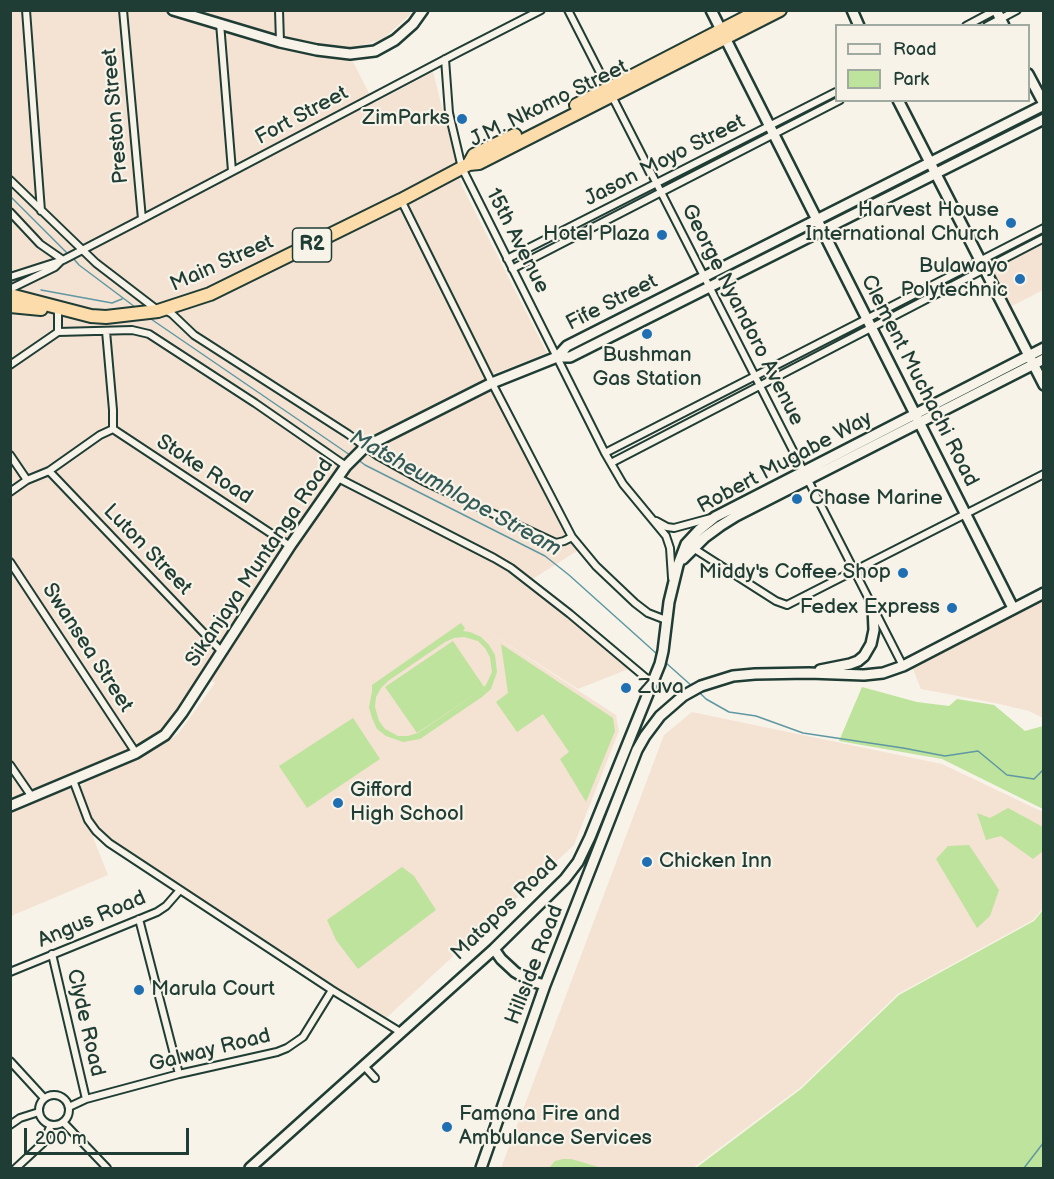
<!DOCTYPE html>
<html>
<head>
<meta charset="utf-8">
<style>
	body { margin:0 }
	#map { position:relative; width:1054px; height:1179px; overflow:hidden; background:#f7f3e8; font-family:"Balsamiq Sans",sans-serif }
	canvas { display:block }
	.frame { position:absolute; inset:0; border:12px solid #1f3d34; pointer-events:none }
	.legend { position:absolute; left:835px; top:24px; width:195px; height:78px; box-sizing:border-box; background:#f7f3e8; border:2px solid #a1aaa0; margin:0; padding:8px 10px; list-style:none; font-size:18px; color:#1f3d34 }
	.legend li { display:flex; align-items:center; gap:12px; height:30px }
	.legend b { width:30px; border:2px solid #a1aaa0 }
	.scale { position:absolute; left:24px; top:1128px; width:165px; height:27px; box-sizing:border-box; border:3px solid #1f3d34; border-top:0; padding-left:8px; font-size:18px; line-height:21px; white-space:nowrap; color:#1f3d34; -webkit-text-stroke:4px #f7f3e8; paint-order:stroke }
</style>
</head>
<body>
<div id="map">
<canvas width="1054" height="1179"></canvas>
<div class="frame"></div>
<ul class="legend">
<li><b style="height:8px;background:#f7f3e8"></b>Road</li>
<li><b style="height:16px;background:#bee39d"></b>Park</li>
</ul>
<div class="scale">200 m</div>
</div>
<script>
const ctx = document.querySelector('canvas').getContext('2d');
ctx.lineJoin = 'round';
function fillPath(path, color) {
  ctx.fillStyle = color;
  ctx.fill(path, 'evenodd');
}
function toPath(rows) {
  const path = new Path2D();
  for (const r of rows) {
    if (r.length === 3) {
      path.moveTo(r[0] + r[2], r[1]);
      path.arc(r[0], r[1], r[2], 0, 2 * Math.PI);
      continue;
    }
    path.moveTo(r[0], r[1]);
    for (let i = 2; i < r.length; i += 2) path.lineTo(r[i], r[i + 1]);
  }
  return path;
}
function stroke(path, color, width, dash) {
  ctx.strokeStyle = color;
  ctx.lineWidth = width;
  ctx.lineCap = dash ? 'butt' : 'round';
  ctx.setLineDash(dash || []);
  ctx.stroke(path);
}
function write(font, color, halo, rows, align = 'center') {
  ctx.font = font + ' "Balsamiq Sans",sans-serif';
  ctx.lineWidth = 4.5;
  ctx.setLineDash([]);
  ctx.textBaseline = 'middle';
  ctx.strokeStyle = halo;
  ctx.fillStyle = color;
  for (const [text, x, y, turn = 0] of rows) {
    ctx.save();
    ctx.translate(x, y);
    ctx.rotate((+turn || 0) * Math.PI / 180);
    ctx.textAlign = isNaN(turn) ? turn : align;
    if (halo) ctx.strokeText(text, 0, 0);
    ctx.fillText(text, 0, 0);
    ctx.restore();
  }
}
fillPath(toPath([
	[11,11,410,11,411,14,383,39,347,50,374,103,433,72,462,186,547,353,491,375,580,549,528,582,631,668,578,689,476,624,616,715,619,731,574,845,384,1020,110,841,98,830,91,818,80,788,84,781,155,750,178,734,215,683,205,676,185,707,154,741,70,779,108,875,11,916],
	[1043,241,1043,290,1012,306,991,267],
	[1043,595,1043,718,1029,711,995,703,921,689,911,664],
	[692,712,942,764,1043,812,1043,908,1033,920,898,994,801,1087,693,1168,501,1168,664,735]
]), '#f4e2d3');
fillPath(toPath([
	[461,623,465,628,463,631,470,632,481,637,489,645,495,655,497,672,491,689,482,697,420,739,403,742,386,736,377,729,372,718,369,707,372,692,372,685],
	[464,637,478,641,485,648,490,657,492,672,486,685,484,687,453,641,385,687,417,733,484,688,418,733,408,736,398,736,385,729,379,721,375,707,376,697,381,688,388,681,445,642,454,638],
	[501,644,613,718,615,731,586,802,560,759,569,752,543,714,517,732,496,702,508,693],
	[862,687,917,702,949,706,957,699,994,705,1025,731,1043,726,1043,809,942,759,839,741],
	[353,718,380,759,307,808,279,766],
	[1008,808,1043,827,1043,851,1033,859,1001,836,986,840,977,813,990,818],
	[969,845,999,890,990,916,977,928,936,859,948,846],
	[402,867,414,876,436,910,358,969,336,940,327,920],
	[1043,910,1043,1168,696,1168,801,1089,899,995,1034,921],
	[563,1159,571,1159,602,1168,549,1168,555,1161]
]), '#bee39d');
stroke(toPath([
	[10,196,69,255],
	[73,258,79,265,135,307],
	[41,290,112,303,122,299],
	[148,317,350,455],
	[357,459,365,465,545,556,569,575,657,654],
	[665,662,693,687],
	[699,692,706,699,729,712,756,716,803,733,903,748,945,756,978,751,1007,775,1034,779,1044,769],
	[1024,1168,1044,1142]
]), '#5f98a2', 1.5);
const street = toPath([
	[26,10,41,211],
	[123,10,142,219],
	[279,10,280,42],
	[568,10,903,666],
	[220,23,232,171],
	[966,26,996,10],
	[987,26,1017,10],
	[445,59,449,113,462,168,605,453,623,484,666,536,670,548,672,578],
	[10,180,96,263,156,309],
	[401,200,492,383,572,537,596,566,635,603,648,613,666,620],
	[10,212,40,244,63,260],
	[507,259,836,92],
	[512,269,840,100],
	[10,277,63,260,142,219,457,53,541,10],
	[10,289,55,267,62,260],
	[58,310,58,332],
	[165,310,172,314,194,335,348,434,378,456,423,481,556,543,564,541,572,537],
	[106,331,113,410,113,429],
	[58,332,132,330,149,334,255,403,346,466],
	[10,365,58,332],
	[605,453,1044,228],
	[10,455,27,480],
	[611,463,1044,238],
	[49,471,222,652],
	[338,478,494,558,511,568,570,614,652,683],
	[10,492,27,480,49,471,100,435,113,429,290,546],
	[656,521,667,527,674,528,711,518],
	[693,548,776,601,787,605,1044,474],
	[10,562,136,753],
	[10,765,32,797],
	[73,780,88,820,96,831,109,843,332,990,402,1033],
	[139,919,179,1074],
	[52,954,86,1099],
	[10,972,157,912,166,906,180,890],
	[10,1061,44,1098],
	[364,1066,375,1078],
	[54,1110,15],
	[69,1107,86,1099,179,1074,277,1052,287,1048,303,1037,332,990],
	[63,1122,107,1168],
	[10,1125,20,1118,39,1112],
	[16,1168,43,1143,51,1125]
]);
const secondary = toPath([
	[173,10,280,42,317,50,350,54,375,51,395,40,413,24,423,10],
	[711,10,1013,608],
	[852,10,859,26],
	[996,10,1004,26],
	[1028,74,1044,104],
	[898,100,1044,385],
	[557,357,567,346,1044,105],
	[683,559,705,537,720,526,736,516,1044,359],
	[820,670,850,664,858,661,864,656,871,644,874,630,873,606],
	[10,806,136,753,165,735,182,713,290,546,346,466,365,447,492,383,557,357,570,357,1044,119],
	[494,949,501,959,515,972,530,981,545,985],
	[250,1168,494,949,565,879,578,862,590,837,660,664,663,651,669,602,678,565,686,544,699,530,715,517,1044,348],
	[481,1168,545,985,637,750,645,736,660,716,683,696,701,686,733,676,755,674,809,673,864,675,883,673,903,666,1044,593]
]);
const highway = toPath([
	[576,105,760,10],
	[469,164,474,155,515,135],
	[10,295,91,316,106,317,158,311,210,294,401,200,469,164,479,163,780,10],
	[10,306,41,309]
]);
stroke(street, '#1f3d34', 10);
stroke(secondary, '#1f3d34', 14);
stroke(highway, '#1f3d34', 16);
stroke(street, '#f7f3e8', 6);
stroke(secondary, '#f7f3e8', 9);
stroke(highway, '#fddcac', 12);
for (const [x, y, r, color] of [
	[462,119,6,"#1f6fb2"],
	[1011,223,6,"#1f6fb2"],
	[662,235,6,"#1f6fb2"],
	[1020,279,6,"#1f6fb2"],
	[647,334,6,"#1f6fb2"],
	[797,499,6,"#1f6fb2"],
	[903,573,6,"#1f6fb2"],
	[952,608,6,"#1f6fb2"],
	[626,688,6,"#1f6fb2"],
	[338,803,6,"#1f6fb2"],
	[647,862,6,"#1f6fb2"],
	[139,990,6,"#1f6fb2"],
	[447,1127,6,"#1f6fb2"]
]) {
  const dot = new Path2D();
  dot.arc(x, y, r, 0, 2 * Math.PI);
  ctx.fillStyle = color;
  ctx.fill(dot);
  stroke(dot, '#f7f3e8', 2);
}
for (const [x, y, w] of [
	[312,245,39]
]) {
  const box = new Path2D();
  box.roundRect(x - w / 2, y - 17, w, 34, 4.5);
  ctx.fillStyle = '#f7f3e8';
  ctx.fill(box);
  stroke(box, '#1f3d34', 1.5);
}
write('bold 20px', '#1f3d34', null, [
	["R2",312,245]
]);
write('21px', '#1f3d34', '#f7f3e8', [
	["J.M. Nkomo Street",549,104,-26],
	["Preston Street",116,116,-95],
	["Fort Street",302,116,-28],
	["Jason Moyo Street",665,161,-27],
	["15th Avenue",517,241,63],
	["Main Street",222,264,-24],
	["Fife Street",612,303,-27],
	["George Nyandoro Avenue",742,315,63],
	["Clement Muchachi Road",919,381,63],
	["Robert Mugabe Way",785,463,-28],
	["Stoke Road",204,470,33],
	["Luton Street",147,550,46],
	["Sikanjaya Muntanga Road",260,563,-56],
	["Swansea Street",87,648,57],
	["Matopos Road",505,909,-44],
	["Angus Road",92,920,-23],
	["Hillside Road",535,965,-69],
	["Clyde Road",85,1023,77],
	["Galway Road",210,1051,-14]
]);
write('21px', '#1f3d34', '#f7f3e8', [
	["ZimParks",450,119],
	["Harvest House",999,211],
	["International Church",999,235],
	["Hotel Plaza",650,235],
	["Bulawayo",1008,267],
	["Polytechnic",1008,291],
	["Bushman",647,356,"center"],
	["Gas Station",647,380,"center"],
	["Chase Marine",809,499,"left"],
	["Middy's Coffee Shop",891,573],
	["Fedex Express",940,608],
	["Zuva",638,688,"left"],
	["Gifford",350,791,"left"],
	["High School",350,815,"left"],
	["Chicken Inn",659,862,"left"],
	["Marula Court",151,990,"left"],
	["Famona Fire and",459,1115,"left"],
	["Ambulance Services",459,1139,"left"]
], 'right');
write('italic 22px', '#345b59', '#f7f3e8', [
	["Matsheumhlope Stream",455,494,29]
]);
</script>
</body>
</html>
